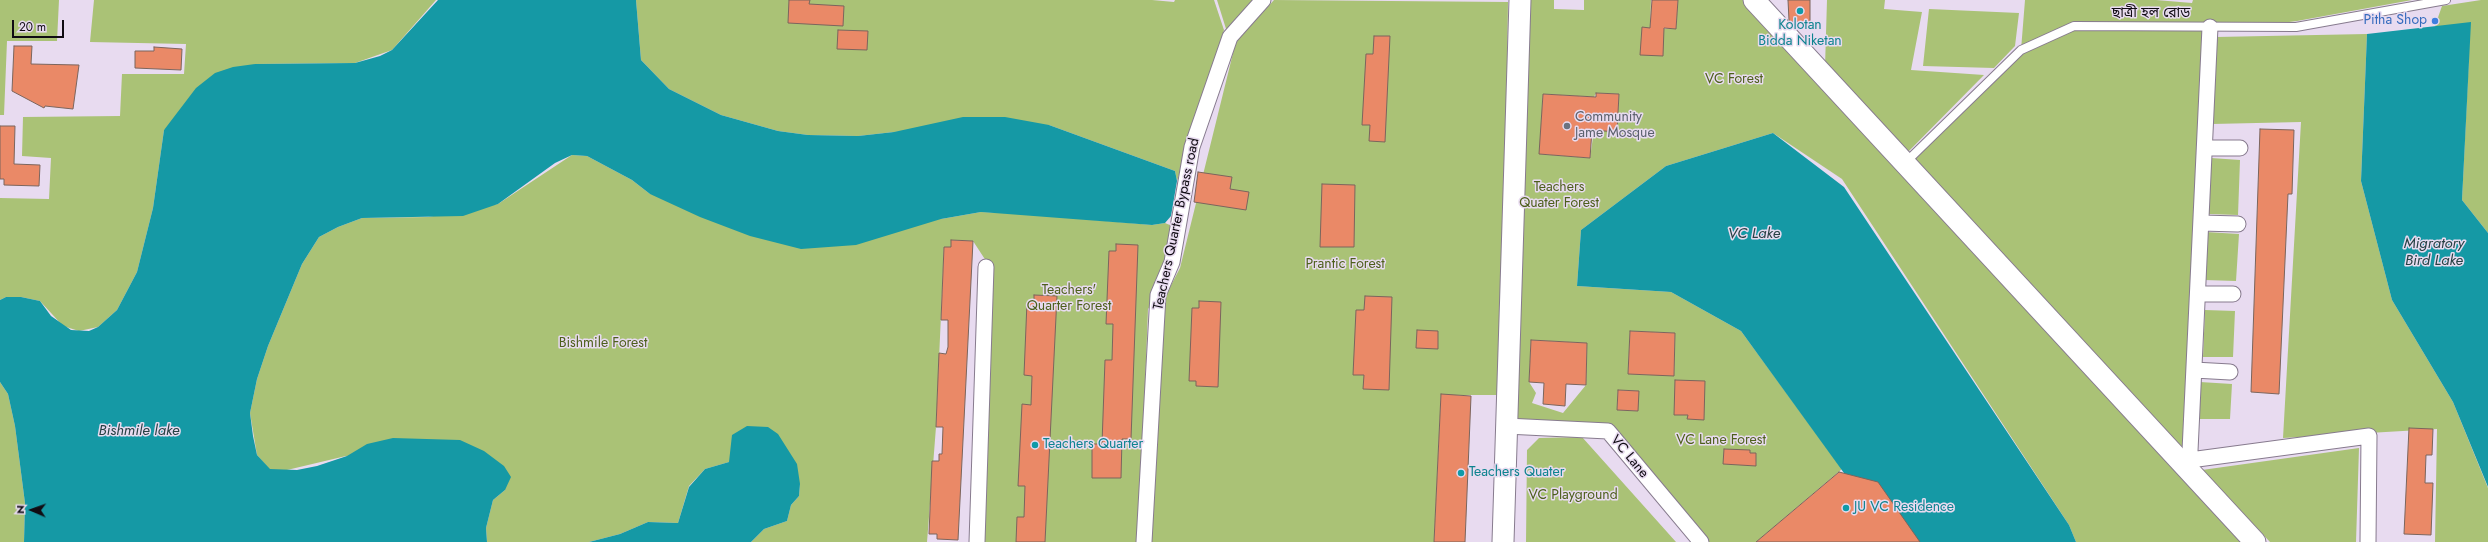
<!DOCTYPE html>
<html>
<head>
<meta charset="utf-8">
<style>
	body { margin:0 }
	#map { position:relative; width:2488px; height:542px; overflow:hidden; background:#e8dbf0; font-family:Jost,sans-serif }
	canvas { display:block }
	.north { position:absolute; left:12px; top:490px; width:40px; height:40px; -webkit-text-stroke:3px #e8dbf0; paint-order:stroke; rotate:272deg; font-size:11px; font-weight:700; line-height:16px; text-align:center; color:#100c13 }
	.north::after { content:''; display:block; margin:auto; width:14px; height:18px; background:#100c13; clip-path:polygon(50% 0,100% 100%,50% 72%,0 100%) }
	.scale { position:absolute; left:12px; top:20px; width:52px; height:18px; box-sizing:border-box; border:2px solid #100c13; border-top:0; padding-left:5px; font-size:12px; line-height:14px; white-space:nowrap; color:#100c13; -webkit-text-stroke:3px #e8dbf0; paint-order:stroke }
</style>
</head>
<body>
<div id="map">
<canvas width="2488" height="542"></canvas>
<div class="north">N</div>
<div class="scale">20 m</div>
</div>
<script>
const ctx = document.querySelector('canvas').getContext('2d');
ctx.lineJoin = 'round';
function fillPath(path, color) {
  ctx.fillStyle = color;
  ctx.fill(path, 'evenodd');
}
function toPath(rows) {
  const path = new Path2D();
  for (const r of rows) {
    path.moveTo(r[0], r[1]);
    for (let i = 2; i < r.length; i += 2) path.lineTo(r[i], r[i + 1]);
  }
  return path;
}
function stroke(path, color, width, dash) {
  ctx.strokeStyle = color;
  ctx.lineWidth = width;
  ctx.lineCap = dash ? 'butt' : 'round';
  ctx.setLineDash(dash || []);
  ctx.stroke(path);
}
function write(font, color, halo, rows, align = 'center') {
  ctx.font = font + ' Jost,"Noto Sans Bengali",sans-serif';
  ctx.lineWidth = 3;
  ctx.setLineDash([]);
  ctx.textBaseline = 'middle';
  ctx.strokeStyle = halo;
  ctx.fillStyle = color;
  for (const [text, x, y, turn = 0] of rows) {
    ctx.save();
    ctx.translate(x, y);
    ctx.rotate((+turn || 0) * Math.PI / 180);
    ctx.textAlign = isNaN(turn) ? turn : align;
    if (halo) ctx.strokeText(text, 0, 0);
    ctx.fillText(text, 0, 0);
    ctx.restore();
  }
}
fillPath(toPath([
	[0,0,59,0,57,41,7,41,4,115,0,115],
	[94,0,436,0,392,50,355,63,255,64,164,130,153,208,137,272,117,310,98,327,79,331,63,326,40,301,21,297,6,297,0,300,0,198,49,199,51,158,22,156,23,117,120,116,122,74,184,74,186,44,90,42],
	[636,0,1152,0,1174,2,1175,0,1214,0,1224,30,1177,181,1175,171,1049,125,894,132,858,136,808,135,778,131,721,115,669,89,641,60],
	[1217,0,1255,0,1227,32],
	[1274,0,1508,2,1502,395,1441,395,1434,542,1146,542,1156,314,1180,268,1236,41],
	[1525,0,1554,0,1554,9,1584,10,1584,0,1651,0,1650,30,1676,28,1678,0,1743,0,2245,542,2076,542,2069,525,1842,179,1773,133,1666,166,1581,230,1577,286,1671,292,1741,331,1842,469,1756,542,1701,542,1608,431,1513,426],
	[1596,93,1619,94,1617,131,1594,130,1590,158,1540,154,1543,94,1594,97],
	[1630,331,1675,333,1674,375,1628,374],
	[1531,340,1587,343,1586,385,1563,413,1532,403,1536,393,1529,382],
	[1618,390,1638,391,1638,411,1617,410],
	[1827,0,1885,0,1884,9,1922,12,1911,70,1984,75,1907,153,1825,67],
	[2025,0,2156,0,2192,3,2193,0,2412,0,2297,21,2250,27,2074,26,2210,27,2189,472,1905,163,2021,50],
	[2481,0,2488,0,2488,233,2462,200,2469,56,2435,26,2442,6],
	[1929,9,2019,13,2015,46,1994,68,1923,66],
	[2367,34,2361,181,2392,300,2453,402,2488,488,2488,542,2435,542,2437,429,2283,438,2301,122,2212,124,2216,37],
	[572,155,587,156,632,180,650,194,941,219,981,212,1026,214,1152,225,1165,223,1177,228,1158,295,1148,309,1139,542,980,542,990,267,973,241,951,240,951,247,944,247,936,427,927,542,751,542,764,529,787,521,791,505,799,496,800,484,729,462,705,469,689,486,678,523,648,522,620,534,589,542,487,542,486,528,493,500,505,490,346,456,287,470,270,470,257,455,250,413,257,379,268,346,302,264,319,237,338,227,362,218,428,217,498,204],
	[2211,158,2240,160,2238,215,2208,214],
	[2206,232,2239,234,2236,281,2204,280],
	[2205,310,2235,311,2233,357,2203,357],
	[0,382,8,394,15,426,25,503,24,542,0,542],
	[2200,382,2232,384,2230,419,2199,419],
	[1582,437,1676,542,1526,542,1527,450,1539,438],
	[2359,448,2356,542,2270,542,2202,470]
]), '#aac276');
fillPath(toPath([
	[438,0,636,0,641,60,669,89,721,115,778,131,808,135,858,136,894,132,963,117,1005,117,1049,125,1175,171,1177,181,1171,216,1165,223,1152,225,981,212,941,219,856,245,801,249,750,236,700,217,650,194,632,180,587,156,572,155,555,163,498,204,463,216,362,218,338,227,319,237,302,264,268,346,257,379,250,413,253,436,257,455,270,469,297,470,317,466,347,456,367,444,393,438,460,440,484,451,504,466,511,477,505,490,493,500,486,528,487,542,24,542,25,503,15,426,8,394,0,382,0,300,6,297,21,297,40,301,51,316,71,330,89,331,98,327,117,310,137,272,153,208,164,130,196,88,215,73,233,67,255,64,355,63,380,56,392,50],
	[2471,22,2462,200,2488,233,2488,487,2453,402,2392,300,2361,181,2367,34],
	[1773,133,1844,187,2069,525,2076,542,1894,542,1741,331,1671,292,1577,286,1581,230,1666,166],
	[747,426,768,427,778,434,797,464,800,484,799,496,791,505,787,521,764,529,751,542,589,542,620,534,648,522,678,523,689,487,705,469,729,462,732,435]
]), '#1599a5');
const building = toPath([
	[789,0,810,0,809,4,844,6,843,26,788,23,789,0],
	[1652,0,1678,0,1676,29,1664,28,1663,56,1640,55,1642,27,1650,28,1652,0],
	[1788,0,1810,0,1810,22,1791,22,1789,20,1788,0],
	[838,30,868,31,867,50,837,49,838,30],
	[1374,36,1390,36,1385,142,1369,141,1370,125,1362,125,1366,54,1373,54,1374,36],
	[14,46,32,46,31,64,79,65,73,109,45,106,44,108,12,91,14,46],
	[154,47,182,49,181,70,135,68,135,51,154,51,154,47],
	[1596,93,1619,94,1617,132,1592,130,1590,158,1539,154,1543,94,1596,97,1596,93],
	[0,126,15,126,14,164,40,165,39,186,4,185,4,179,0,179,0,126],
	[2260,129,2294,130,2292,194,2288,194,2279,394,2251,392,2260,129],
	[1198,172,1232,177,1230,189,1249,192,1246,210,1194,202,1198,172],
	[1322,184,1355,185,1354,247,1320,247,1322,184],
	[951,240,973,241,958,540,937,539,937,534,929,534,932,461,939,461,939,454,942,454,943,427,936,427,939,353,946,354,948,347,948,320,941,320,944,247,951,247,951,240],
	[1116,244,1138,245,1131,439,1122,439,1121,478,1092,478,1092,444,1102,444,1105,360,1112,360,1113,324,1106,324,1109,251,1116,251,1116,244],
	[1034,295,1057,296,1045,542,1016,542,1017,517,1024,517,1025,486,1018,486,1022,404,1031,405,1032,376,1024,375,1027,302,1034,302,1034,295],
	[1365,296,1392,297,1389,390,1363,389,1364,375,1353,375,1356,310,1364,310,1365,296],
	[1199,301,1221,302,1218,387,1196,386,1196,381,1189,381,1192,308,1199,308,1199,301],
	[1417,330,1438,331,1438,349,1416,348,1417,330],
	[1630,331,1675,333,1674,376,1628,374,1630,331],
	[1531,340,1587,343,1586,385,1566,384,1565,406,1543,404,1544,383,1529,382,1531,340],
	[1675,380,1705,381,1704,420,1687,419,1688,415,1674,415,1675,380],
	[1618,390,1639,391,1638,411,1617,410,1618,390],
	[1441,394,1471,396,1465,542,1434,542,1441,394],
	[2409,428,2433,429,2432,455,2426,455,2425,483,2433,483,2431,535,2404,534,2409,428],
	[1724,449,1750,450,1750,453,1756,453,1756,466,1723,464,1724,449],
	[1839,472,1878,482,1920,542,1756,542,1839,472]
]);
fillPath(building, '#ea8967');
stroke(building, '#7b655d', 1);
const lane = toPath([
	[1905,163,2021,50,2074,26,2296,27,2446,0]
]);
const street = toPath([
	[2205,148,2240,148],
	[2201,223,2238,224],
	[2198,294,2233,294],
	[2194,370,2230,372],
	[1506,426,1608,431,1701,542],
	[2190,460,2369,436,2368,542],
	[2189,472,2210,27],
	[977,542,986,267],
	[1144,542,1158,295,1172,262,1192,147,1230,37,1263,0]
]);
const secondary = toPath([
	[1754,0,2255,542],
	[1503,542,1520,0]
]);
stroke(lane, '#877b8e', 10);
stroke(street, '#877b8e', 17);
stroke(secondary, '#877b8e', 23);
stroke(lane, '#fff', 8);
stroke(street, '#fff', 15);
stroke(secondary, '#fff', 21);
for (const [x, y, r, color] of [
	[1800,11,4,"#0f9aa8"],
	[2435,21,4,"#3f7fe0"],
	[1567,126,4,"#6b7280"],
	[1035,445,4,"#0f9aa8"],
	[1461,473,4,"#0f9aa8"],
	[1846,508,4,"#0f9aa8"]
]) {
  const dot = new Path2D();
  dot.arc(x, y, r, 0, 2 * Math.PI);
  ctx.fillStyle = color;
  ctx.fill(dot);
  stroke(dot, '#e8dbf0', 1.5);
}
write('14px', '#100c13', '#e8dbf0', [
	["ছাত্রী হল রোড",2151,14],
	["Teachers Quarter Bypass road",1177,224,-78],
	["VC Lane",1629,457,50]
]);
write('14px', '#366cbe', '#e8dbf0', [
	["Pitha Shop",2427,21]
], 'right');
write('14px', '#0d838f', '#e8dbf0', [
	["Kolotan",1800,26,"center"],
	["Bidda Niketan",1800,42,"center"],
	["Teachers Quarter",1043,445],
	["Teachers Quater",1469,473],
	["JU VC Residence",1854,508]
], 'left');
write('14px', '#4d5f1b', '#e8dbf0', [
	["VC Forest",1734,80],
	["Teachers",1559,188],
	["Quater Forest",1559,204],
	["Prantic Forest",1345,265],
	["Teachers'",1069,291],
	["Quarter Forest",1069,307],
	["Bishmile Forest",603,344],
	["VC Lane Forest",1721,441],
	["VC Playground",1573,496]
]);
write('14px', '#5b616d', '#e8dbf0', [
	["Community",1575,118],
	["Jame Mosque",1575,134]
], 'left');
write('italic 15px', '#274144', '#e8dbf0', [
	["VC Lake",1754,234],
	["Migratory",2434,244],
	["Bird Lake",2434,261],
	["Bishmile lake",139,431]
]);
</script>
</body>
</html>
